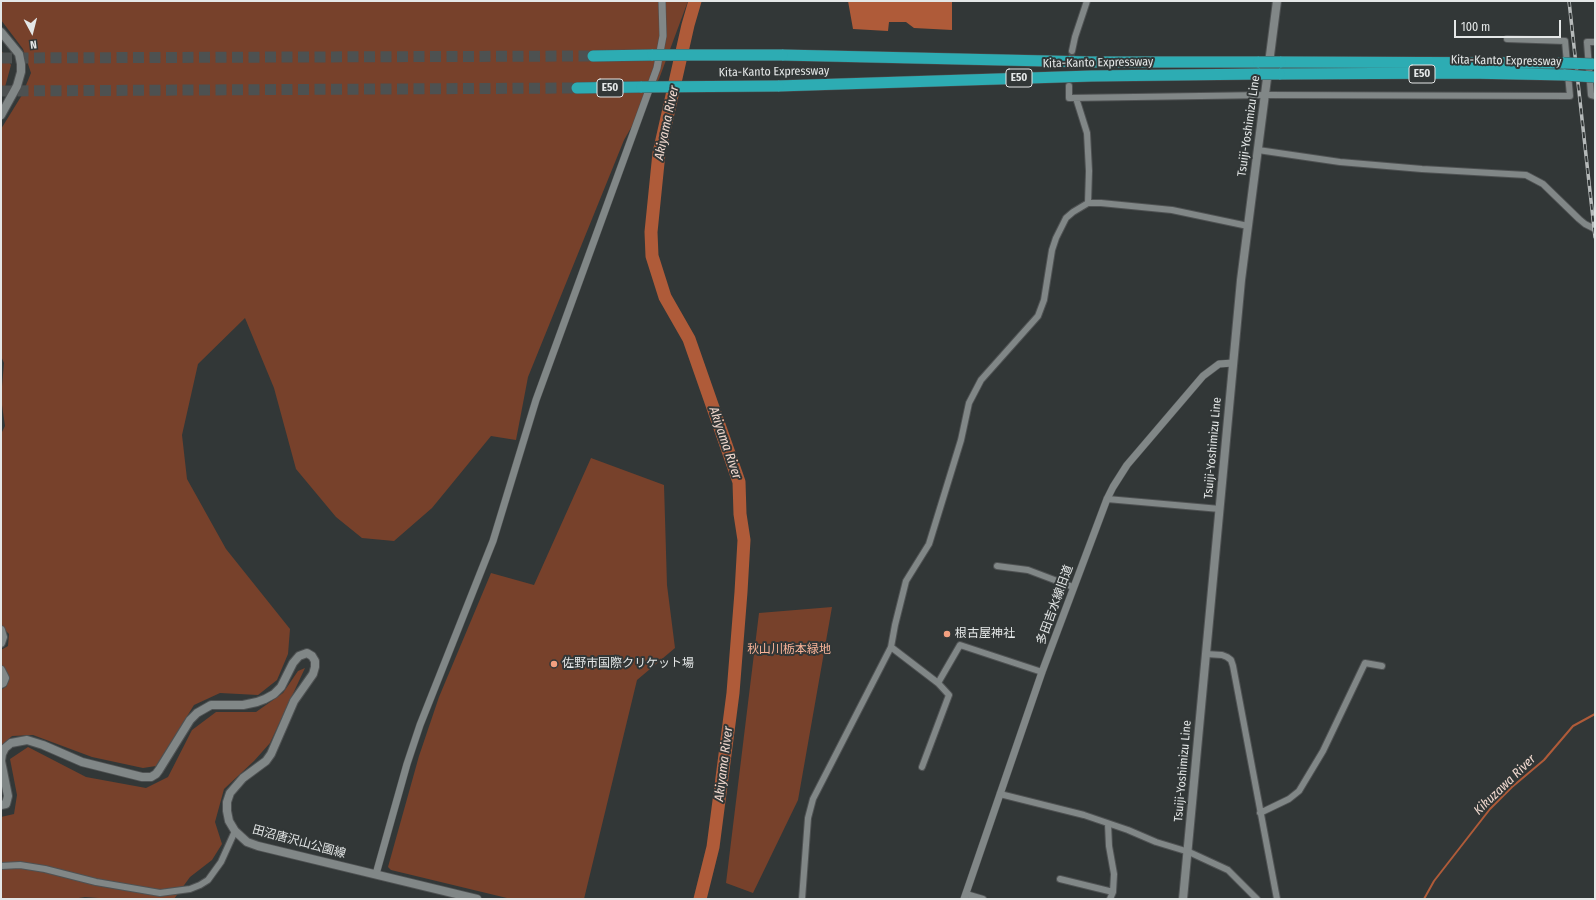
<!DOCTYPE html>
<html>
<head>
<meta charset="utf-8">
<style>
	body { margin:0 }
	#map { position:relative; width:1596px; height:900px; overflow:hidden; background:#323737; font-family:"Fira Sans Condensed",sans-serif }
	canvas { display:block }
	.frame { position:absolute; inset:0; border:2px solid #e4e7e7; pointer-events:none }
	.north { position:absolute; left:12px; top:12px; width:40px; height:40px; -webkit-text-stroke:3px #323737; paint-order:stroke; rotate:173deg; font-size:11px; font-weight:700; line-height:16px; text-align:center; color:#e4e7e7 }
	.north::after { content:''; display:block; margin:auto; width:14px; height:18px; background:#e4e7e7; clip-path:polygon(50% 0,100% 100%,50% 72%,0 100%) }
	.scale { position:absolute; left:1454px; top:20px; width:107px; height:18px; box-sizing:border-box; border:2px solid #e4e7e7; border-top:0; padding-left:5px; font-size:12px; line-height:14px; white-space:nowrap; color:#e4e7e7; -webkit-text-stroke:3px #323737; paint-order:stroke }
</style>
</head>
<body>
<div id="map">
<canvas width="1596" height="900"></canvas>
<div class="frame"></div>
<div class="north">N</div>
<div class="scale">100 m</div>
</div>
<script>
const ctx = document.querySelector('canvas').getContext('2d');
ctx.lineJoin = 'round';
function fillPath(path, color) {
  ctx.fillStyle = color;
  ctx.fill(path, 'evenodd');
}
function toPath(rows) {
  const path = new Path2D();
  for (const r of rows) {
    path.moveTo(r[0], r[1]);
    for (let i = 2; i < r.length; i += 2) path.lineTo(r[i], r[i + 1]);
  }
  return path;
}
function stroke(path, color, width, dash) {
  ctx.strokeStyle = color;
  ctx.lineWidth = width;
  ctx.lineCap = dash ? 'butt' : 'round';
  ctx.setLineDash(dash || []);
  ctx.stroke(path);
}
function write(font, color, halo, rows, align = 'center') {
  ctx.font = font + ' "Fira Sans Condensed","Noto Sans JP",sans-serif';
  ctx.lineWidth = 4;
  ctx.setLineDash([]);
  ctx.textBaseline = 'middle';
  ctx.strokeStyle = halo;
  ctx.fillStyle = color;
  for (const [text, x, y, turn = 0] of rows) {
    ctx.save();
    ctx.translate(x, y);
    ctx.rotate((+turn || 0) * Math.PI / 180);
    ctx.textAlign = isNaN(turn) ? turn : align;
    if (halo) ctx.strokeText(text, 0, 0);
    ctx.fillText(text, 0, 0);
    ctx.restore();
  }
}
fillPath(toPath([
	[1,1,688,1,659,79,624,140,528,377,516,440,491,436,432,508,394,541,362,538,336,517,296,469,274,388,245,318,198,364,182,435,187,479,226,549,290,629,288,654,277,680,258,695,220,693,194,705,156,766,143,768,92,757,33,735,12,736,1,746,1,690,7,686,7,674,1,665,1,650,8,646,9,634,1,626,1,434,5,426,1,398,4,363,1,356,1,129,22,95,31,73,23,49,1,20],
	[1,50,11,65,5,87,1,94],
	[591,458,664,485,667,585,675,648,637,680,584,899,511,899,391,870,388,867,419,756,439,697,491,573,534,585],
	[832,607,798,800,753,893,726,883,759,613],
	[305,668,270,743,254,761,224,789,215,822,222,844,212,860,190,877,174,899,112,899,85,897,72,899,1,899,1,817,14,814,17,795,10,759,28,747,86,777,146,788,168,777,192,730,216,712,256,712,283,693,298,671]
]), '#77412b');
fillPath(toPath([
	[848,1,952,1,952,30,914,28,906,22,889,22,888,31,853,29]
]), '#af5b39');
stroke(toPath([
	[1424,899,1434,881,1490,809,1512,787,1544,760,1573,726,1595,714]
]), '#af5b39', 2);
stroke(toPath([
	[695,1,688,25,659,153,651,232,652,256,665,297,689,339,739,482,740,514,744,540,741,592,733,693,713,847,700,899]
]), '#af5b39', 13);
stroke(toPath([
	[1070,78,1072,51]
]), '#4d5151', 6, [6, 3]);
stroke(toPath([
	[1,58,593,56],
	[1,91,577,88]
]), '#4d5151', 11, [11, 5.5]);
const minor = toPath([
	[1595,42,1587,42,1591,95,1595,96],
	[1072,51,1075,37,1087,1],
	[1069,86,1069,98,1266,95,1570,96,1565,41,1507,39],
	[1076,98,1087,133,1089,171,1088,203],
	[1258,150,1340,162,1422,169,1526,175,1543,184,1579,219,1585,224,1595,229],
	[1107,499,1220,509],
	[997,566,1028,570,1073,587],
	[891,647,938,683,949,695,922,767],
	[1206,654,1222,655,1227,657,1231,660,1233,666,1277,899],
	[938,683,960,645,1042,672],
	[1000,794,1084,815,1128,830,1156,842,1189,852,1228,870,1257,899],
	[1260,813,1289,799,1299,791,1323,751,1365,663,1382,666],
	[1108,824,1109,846,1114,874,1113,892,1110,899],
	[1,866,20,865,45,869,96,882,160,893,190,889,200,885,208,880,221,862,235,831],
	[1060,879,1113,892],
	[966,894,983,899],
	[802,899,808,818,813,799,891,647,895,625,906,581,929,544,961,440,969,403,981,380,1038,316,1044,300,1052,250,1056,238,1066,218,1073,212,1088,203,1101,203,1172,210,1248,226]
]);
const tertiary = toPath([
	[376,874,407,764,420,725,493,541,536,400,657,68,663,36,662,1],
	[964,899,1042,672,1107,499,1113,487,1127,465,1203,376,1219,364,1233,363]
]);
const secondary = toPath([
	[1,32,19,54,21,64,21,72,17,86,1,115],
	[1,630,3,637,1,643],
	[1,670,5,678,3,683,1,684],
	[1,805,6,804,8,796,1,761,2,754,5,748,11,743,27,740,43,745,82,762,142,777,151,777,156,774,159,770,190,720,197,713,211,705,243,705,257,702,265,699,274,694,281,687,293,663,299,656,307,653,312,656,315,661,315,667,313,674,294,701,271,754,266,761,243,778,230,793,227,802,227,811,229,821,235,831,247,842,258,846,477,899],
	[1183,899,1241,280,1277,1]
]);
const motorway = toPath([
	[782,55,1091,62,1259,62],
	[593,56,653,55],
	[1280,62,1564,63],
	[1279,74,1468,73,1565,75],
	[778,86,1092,76,1260,74],
	[577,88,642,87]
]);
stroke(minor, '#4f5253', 8);
stroke(tertiary, '#4f5253', 8);
stroke(secondary, '#4f5253', 10);
stroke(motorway, '#4f5253', 12);
stroke(minor, '#818787', 6);
stroke(tertiary, '#818787', 7);
stroke(secondary, '#818787', 8);
stroke(motorway, '#2dacb3', 11);
const rail = toPath([
	[1569,1,1595,237]
]);
stroke(rail, '#b6baba', 3.5);
stroke(rail, '#323737', 2, [6]);
const motorwayBridge = toPath([
	[653,55,782,55],
	[1259,62,1280,62],
	[1564,63,1593,64],
	[1260,74,1279,74],
	[1565,75,1594,77],
	[642,87,778,86]
]);
stroke(motorwayBridge, '#4f5253', 12, []);
stroke(motorwayBridge, '#2dacb3', 11);
for (const [x, y, r, color] of [
	[947,634,4,"#f2a080"],
	[554,664,4,"#f2a080"]
]) {
  const dot = new Path2D();
  dot.arc(x, y, r, 0, 2 * Math.PI);
  ctx.fillStyle = color;
  ctx.fill(dot);
  stroke(dot, '#323737', 1.5);
}
for (const [x, y, w] of [
	[1422,74,26],
	[1019,78,26],
	[610,88,26]
]) {
  const box = new Path2D();
  box.roundRect(x - w / 2, y - 9, w, 18, 3);
  ctx.fillStyle = '#323737';
  ctx.fill(box);
  stroke(box, '#e4e7e7', 1);
}
write('bold 11px', '#e4e7e7', null, [
	["E50",1422,74],
	["E50",1019,78],
	["E50",610,88]
]);
write('12px', '#e4e7e7', '#323737', [
	["Kita-Kanto Expressway",1506,61,1],
	["Kita-Kanto Expressway",1098,63,-1],
	["Kita-Kanto Expressway",774,72,-1],
	["Tsuiji-Yoshimizu Line",1249,126,-82],
	["Tsuiji-Yoshimizu Line",1213,448,-85],
	["多田吉水線旧道",1055,605,-70],
	["Tsuiji-Yoshimizu Line",1183,771,-85],
	["田沼唐沢山公園線",299,842,15]
]);
write('12px', '#e4e7e7', '#323737', [
	["根古屋神社",955,634],
	["佐野市国際クリケット場",562,664]
], 'left');
write('12px', '#f9b499', '#323737', [
	["秋山川栃本緑地",789,650]
]);
write('italic 13px', '#f0d8ce', '#323737', [
	["Akiyama River",667,123,-78],
	["Akiyama River",725,443,71],
	["Akiyama River",724,764,-83],
	["Kikuzawa River",1505,785,-44]
]);
</script>
</body>
</html>
